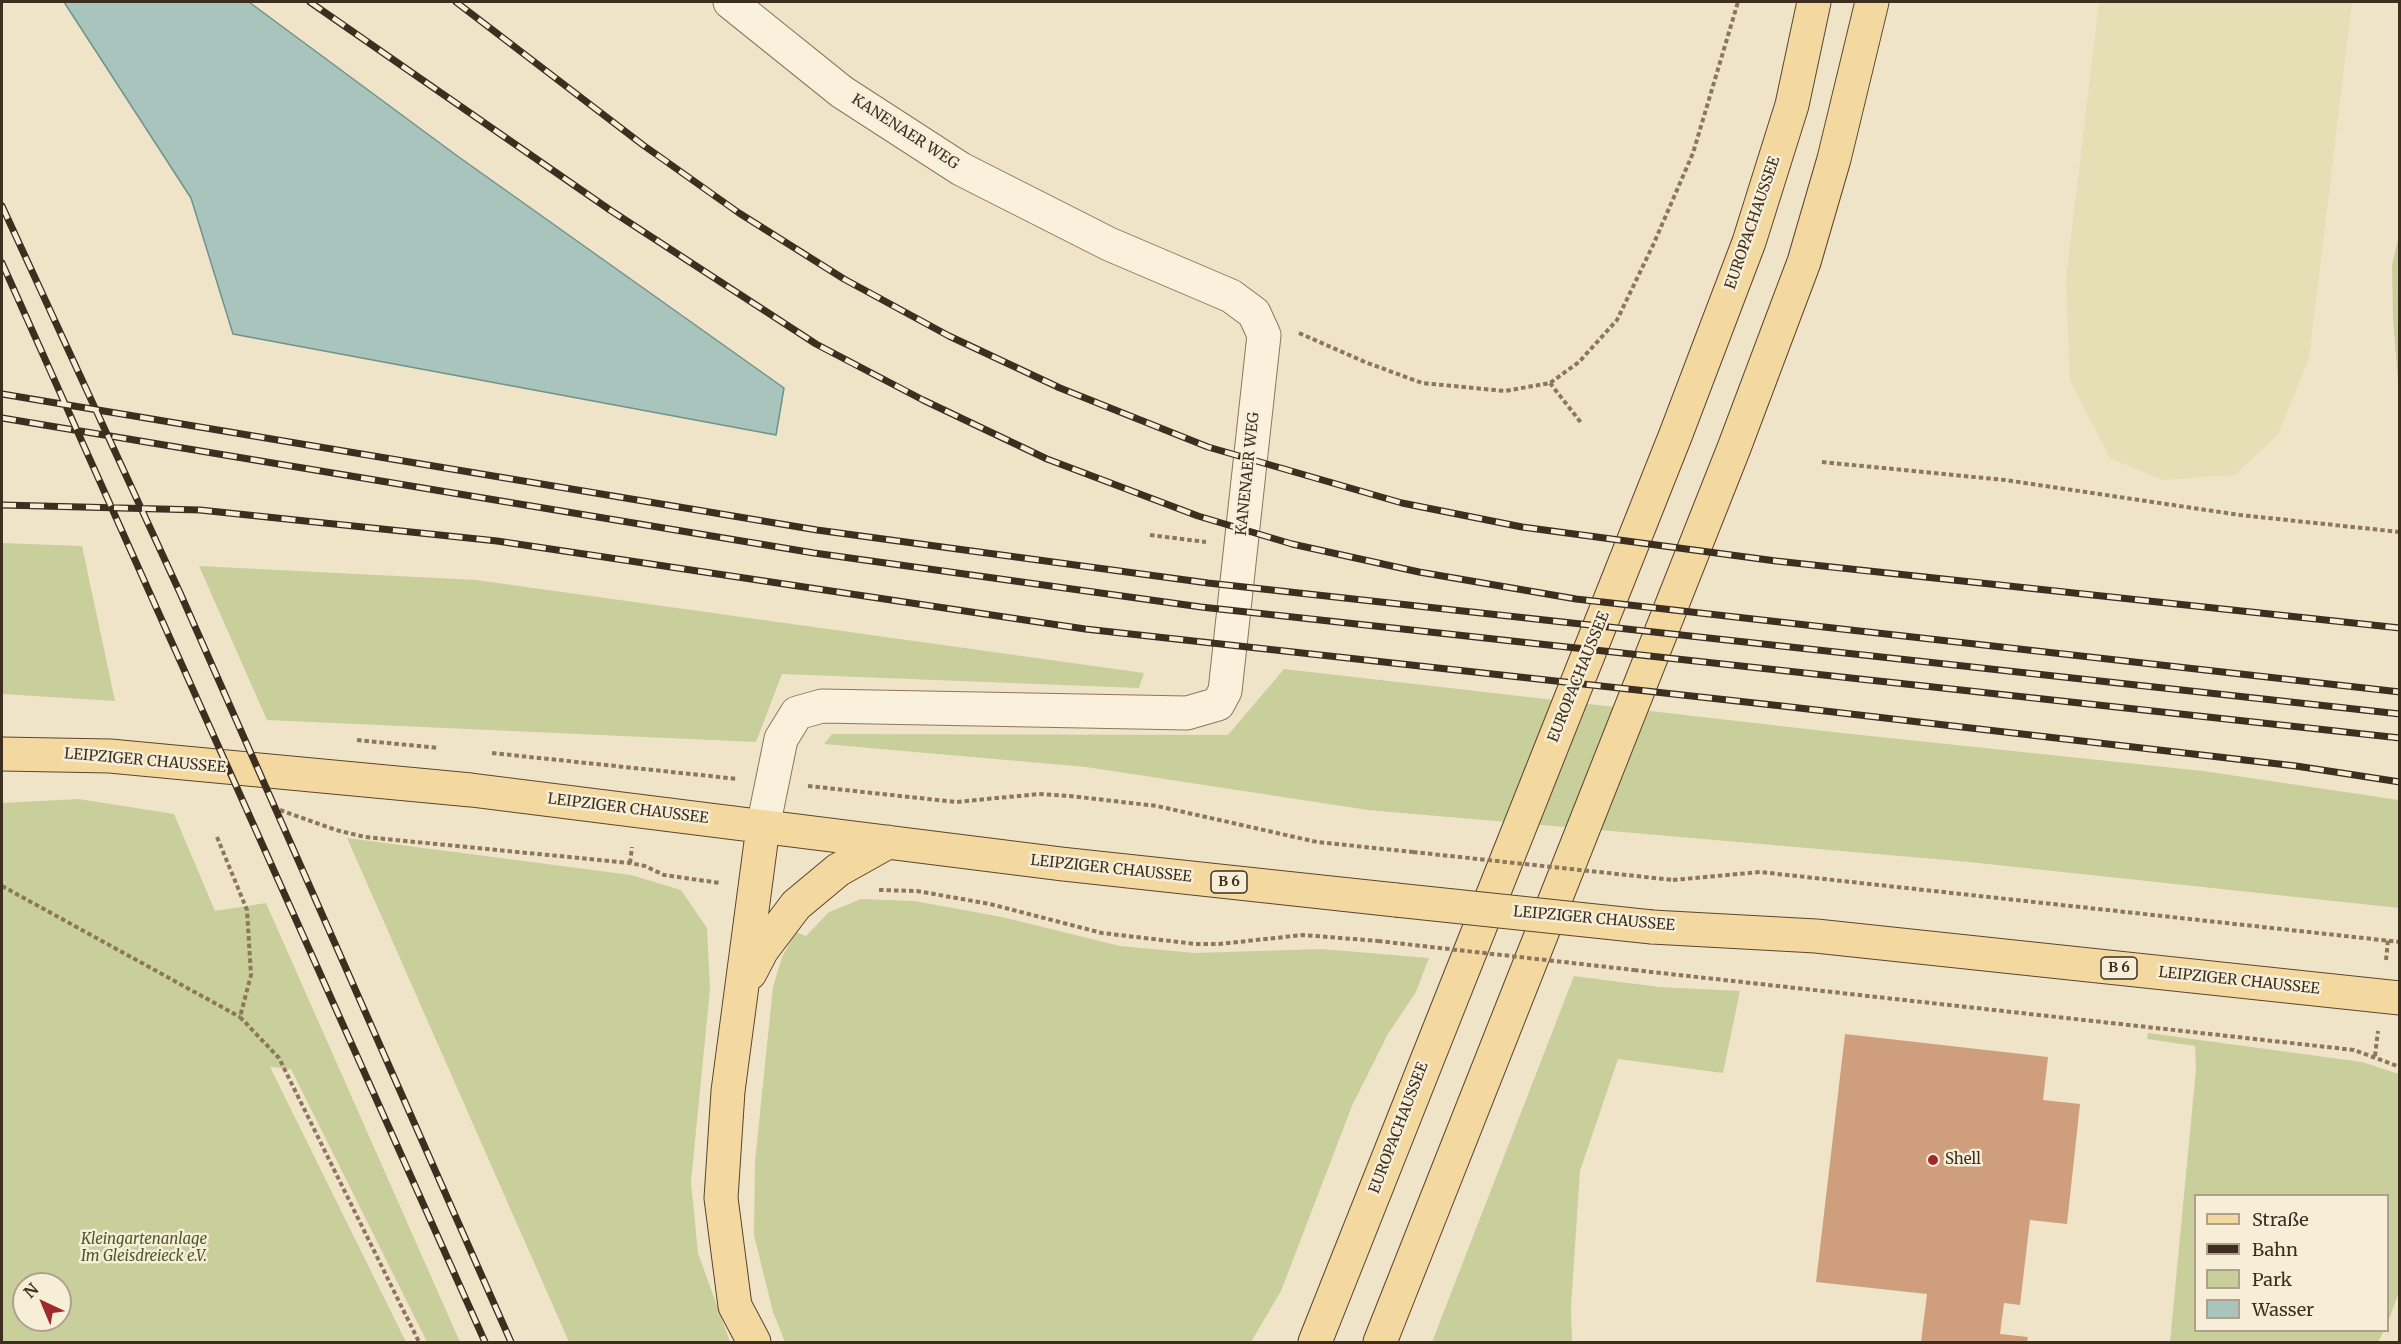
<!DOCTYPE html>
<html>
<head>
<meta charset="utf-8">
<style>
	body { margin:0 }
	#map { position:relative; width:2401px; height:1344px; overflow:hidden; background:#f0e4c8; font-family:Merriweather,serif }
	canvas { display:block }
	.frame { position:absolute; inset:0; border:3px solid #3d2e20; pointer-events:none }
	.legend { position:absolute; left:2194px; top:1194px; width:195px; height:138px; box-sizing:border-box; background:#f7eed8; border:2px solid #ada18e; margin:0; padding:8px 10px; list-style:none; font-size:18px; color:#3d2e20 }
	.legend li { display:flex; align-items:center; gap:12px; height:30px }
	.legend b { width:30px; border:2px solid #ada18e }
	.north { position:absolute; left:12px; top:1272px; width:60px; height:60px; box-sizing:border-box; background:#f7eed8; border:2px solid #ada18e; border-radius:50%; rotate:316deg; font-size:16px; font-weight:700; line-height:24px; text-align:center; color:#3d2e20 }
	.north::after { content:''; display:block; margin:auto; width:21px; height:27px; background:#9e2a2b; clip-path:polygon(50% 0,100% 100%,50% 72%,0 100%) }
</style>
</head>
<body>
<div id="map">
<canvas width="2401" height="1344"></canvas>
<div class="frame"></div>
<ul class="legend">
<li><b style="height:8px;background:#f3d9a0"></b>Straße</li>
<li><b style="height:8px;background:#3d2e20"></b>Bahn</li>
<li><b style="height:16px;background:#c9cf9b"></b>Park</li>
<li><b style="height:16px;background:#a9c4bc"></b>Wasser</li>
</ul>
<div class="north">N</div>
</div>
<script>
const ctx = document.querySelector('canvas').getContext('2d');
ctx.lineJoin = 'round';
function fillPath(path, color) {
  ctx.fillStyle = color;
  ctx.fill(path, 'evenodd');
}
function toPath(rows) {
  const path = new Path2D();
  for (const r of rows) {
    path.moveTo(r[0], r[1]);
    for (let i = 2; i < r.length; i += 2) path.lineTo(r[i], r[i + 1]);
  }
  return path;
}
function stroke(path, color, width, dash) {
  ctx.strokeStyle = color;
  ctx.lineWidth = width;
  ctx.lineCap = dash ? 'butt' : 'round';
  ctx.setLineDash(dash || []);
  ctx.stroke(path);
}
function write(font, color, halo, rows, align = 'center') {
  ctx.font = font + ' Merriweather,serif';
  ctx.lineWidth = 5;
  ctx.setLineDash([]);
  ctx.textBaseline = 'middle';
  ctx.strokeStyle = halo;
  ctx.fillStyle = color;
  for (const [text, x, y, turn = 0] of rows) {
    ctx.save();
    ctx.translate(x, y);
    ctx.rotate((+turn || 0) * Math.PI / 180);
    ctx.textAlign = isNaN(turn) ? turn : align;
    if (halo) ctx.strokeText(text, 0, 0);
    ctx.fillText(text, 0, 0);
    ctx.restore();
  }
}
fillPath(toPath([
	[2099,2,2352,2,2309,359,2278,434,2235,475,2163,480,2110,458,2070,380,2066,278]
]), '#e6deb5');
fillPath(toPath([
	[2399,234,2400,395,2399,395,2393,318,2392,265],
	[2,543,82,546,115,701,2,694],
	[199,566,476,580,1144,673,1139,688,782,674,756,742,267,720],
	[1284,669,1833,732,2203,771,2399,800,2399,908,1969,862,1368,810,1086,767,824,744,832,734,1228,735],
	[79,799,174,814,215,911,266,903,460,1342,427,1342,291,1069,270,1067,406,1342,2,1342,2,803],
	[24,1284,60,1284,60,1320,24,1320],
	[347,838,631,875,681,890,707,928,710,989,691,1182,698,1253,730,1342,569,1342],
	[861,899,914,901,1002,917,1120,946,1195,953,1322,949,1429,958,1416,992,1388,1034,1352,1106,1281,1291,1251,1342,785,1342,773,1312,754,1235,755,1161,773,987,782,957,796,932,806,936,829,912],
	[1574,976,1659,987,1740,991,1723,1073,1618,1059,1580,1171,1571,1307,1572,1342,1432,1342],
	[2148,1033,2362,1062,2399,1074,2399,1292,2388,1322,2388,1196,2196,1196,2196,1330,2384,1331,2378,1342,2170,1342,2196,1069,2195,1046,2147,1039]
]), '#c9cf9b');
const water = toPath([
	[64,2,249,2,456,155,784,388,776,435,233,334,191,198,64,2]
]);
fillPath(water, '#a9c4bc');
stroke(water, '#6f938a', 1.5);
fillPath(toPath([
	[1845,1034,2048,1057,2043,1100,2080,1104,2067,1224,2030,1220,2020,1305,2004,1303,2000,1334,2028,1337,2027,1342,1921,1342,1927,1294,1816,1282]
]), '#cf9f7d');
const minor = toPath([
	[730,2,842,92,961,169,1109,244,1231,296,1254,313,1264,335,1225,691,1218,704,1187,713,822,706,797,713,781,739,763,827]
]);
const major = toPath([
	[2,754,110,756,471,790,1062,864,1396,900],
	[1652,927,1816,936,2400,998],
	[750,973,762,950,796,905,838,870,888,842],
	[754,1342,735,1306,721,1198,728,1091,763,827],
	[1315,1342,1676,434,1749,242,1792,105,1814,2],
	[1380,1342,1734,448,1804,262,1834,159,1872,2]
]);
stroke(minor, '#8d765c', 35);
stroke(major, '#5b4430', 35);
stroke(toPath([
	[1299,333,1365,362,1422,383,1505,391,1550,383,1579,362,1617,320,1654,243,1693,153,1738,2],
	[1550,383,1582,424],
	[1822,462,2005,480,2240,515,2400,532],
	[1150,535,1206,542],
	[357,740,439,748],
	[492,753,738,779],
	[808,786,956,802,1039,794,1070,796,1157,806,1317,842,1413,852],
	[280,810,336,830,365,837,630,863,645,866,664,875,720,883],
	[217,837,247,910,251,975,240,1017,279,1058,419,1342],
	[630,863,632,847],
	[1673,880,1760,872,2400,942],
	[2,886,240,1017],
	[879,890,917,891,990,904,1102,933,1196,944,1219,944,1303,935,1378,941],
	[2386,960,2388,940],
	[1634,970,2354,1050,2400,1067],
	[2375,1056,2378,1031]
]), '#8d765c', 4, [4.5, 3]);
stroke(minor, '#faf1dc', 33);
stroke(major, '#f3d9a0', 33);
const rail = toPath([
	[310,2,610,210,816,344,923,400,1047,459,1198,516,1292,544,1419,572,1576,599,2400,692],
	[456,2,643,145,739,213,844,279,949,336,1060,388,1208,447,1402,503,1522,527,1776,561,2400,628],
	[2,206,181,595,511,1342],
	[2,263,485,1342],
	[2,394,817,530,1208,583,2400,714],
	[2,418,814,553,1201,607,2400,738],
	[2,505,200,510,497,541,1085,629,1782,706,2296,766,2400,782]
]);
stroke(rail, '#3d2e20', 7);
stroke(rail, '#f7eed8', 4.5, [14]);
const majorBridge = toPath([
	[1396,900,1652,927]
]);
stroke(majorBridge, '#5b4430', 35, []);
stroke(toPath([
	[1413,852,1673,880],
	[1378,941,1634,970]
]), '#8d765c', 4, [4.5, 3]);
stroke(majorBridge, '#f3d9a0', 33);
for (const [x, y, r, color] of [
	[1933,1160,6,"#9e2a2b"]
]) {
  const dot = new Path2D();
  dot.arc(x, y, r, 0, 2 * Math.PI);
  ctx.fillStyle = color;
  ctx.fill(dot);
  stroke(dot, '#f7eed8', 2);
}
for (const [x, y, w] of [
	[1229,882,36],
	[2119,968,36]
]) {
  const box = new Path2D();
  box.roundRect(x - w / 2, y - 11, w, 22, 4.5);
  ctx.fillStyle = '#f7eed8';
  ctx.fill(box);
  stroke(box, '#3d2e20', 1.5);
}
write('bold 14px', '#3d2e20', null, [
	["B 6",1229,882],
	["B 6",2119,968]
]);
write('15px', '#3d2e20', '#f7eed8', [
	["KANENAER WEG",905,132,33],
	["EUROPACHAUSSEE",1753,223,-71],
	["KANENAER WEG",1248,474,-84],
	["EUROPACHAUSSEE",1579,677,-68],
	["LEIPZIGER CHAUSSEE",145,761,5],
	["LEIPZIGER CHAUSSEE",628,809,7],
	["LEIPZIGER CHAUSSEE",1111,869,6],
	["LEIPZIGER CHAUSSEE",1594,919,5],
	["LEIPZIGER CHAUSSEE",2239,981,6],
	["EUROPACHAUSSEE",1399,1128,-69]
]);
write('15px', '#3d2e20', '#f7eed8', [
	["Shell",1945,1160]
], 'left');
write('italic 15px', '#4d5a26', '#f7eed8', [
	["Kleingartenanlage",144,1240],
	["Im Gleisdreieck e.V.",144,1257]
]);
</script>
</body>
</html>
